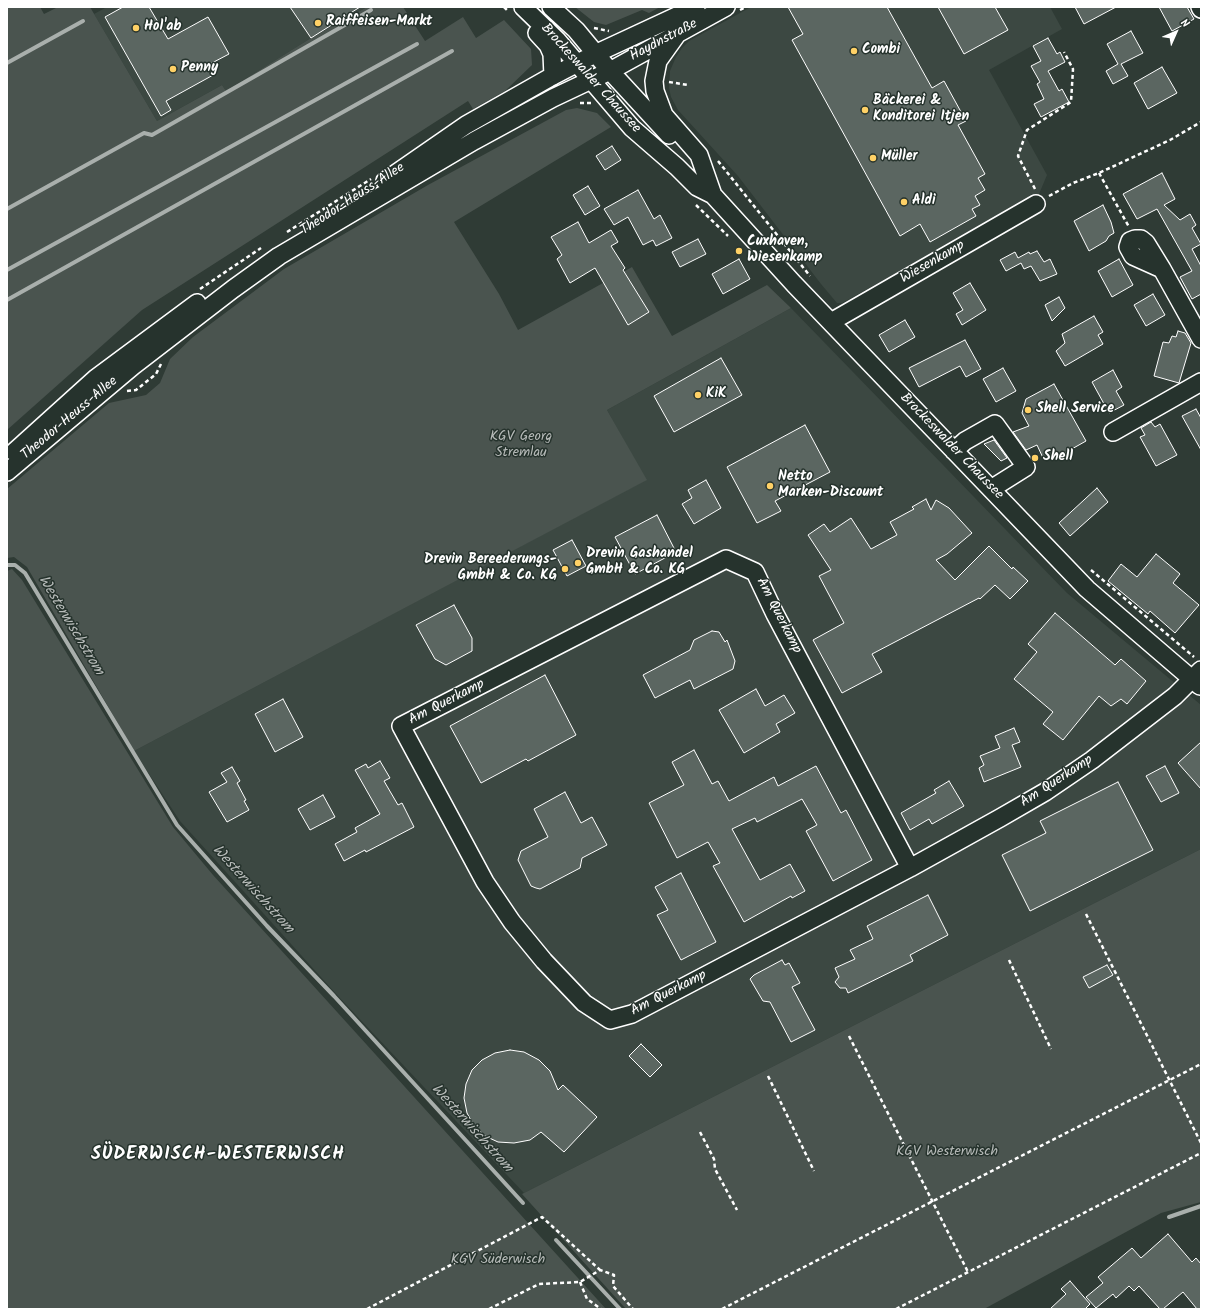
<!DOCTYPE html>
<html>
<head>
<meta charset="utf-8">
<style>
	body { margin:0 }
	#map { position:relative; width:1208px; height:1316px; overflow:hidden; background:#2f3b35; font-family:Kalam,sans-serif }
	canvas { display:block }
	.frame { position:absolute; inset:0; border:8px solid #fff; pointer-events:none }
	.north { position:absolute; left:1156px; top:12px; width:40px; height:40px; -webkit-text-stroke:3px #26332d; paint-order:stroke; rotate:45deg; font-size:11px; font-weight:700; line-height:16px; text-align:center; color:#fff }
	.north::after { content:''; display:block; margin:auto; width:14px; height:18px; background:#fff; clip-path:polygon(50% 0,100% 100%,50% 72%,0 100%) }
</style>
</head>
<body>
<div id="map">
<canvas width="1208" height="1316"></canvas>
<div class="frame"></div>
<div class="north">N</div>
</div>
<script>
const ctx = document.querySelector('canvas').getContext('2d');
ctx.lineJoin = 'round';
function fillPath(path, color) {
  ctx.fillStyle = color;
  ctx.fill(path, 'evenodd');
}
function toPath(rows) {
  const path = new Path2D();
  for (const r of rows) {
    path.moveTo(r[0], r[1]);
    for (let i = 2; i < r.length; i += 2) path.lineTo(r[i], r[i + 1]);
  }
  return path;
}
function stroke(path, color, width, dash) {
  ctx.strokeStyle = color;
  ctx.lineWidth = width;
  ctx.lineCap = dash ? 'butt' : 'round';
  ctx.setLineDash(dash || []);
  ctx.stroke(path);
}
function write(font, color, halo, rows, align = 'center') {
  ctx.font = font + ' Kalam,sans-serif';
  ctx.lineWidth = 3;
  ctx.setLineDash([]);
  ctx.textBaseline = 'middle';
  ctx.strokeStyle = halo;
  ctx.fillStyle = color;
  for (const [text, x, y, turn = 0] of rows) {
    ctx.save();
    ctx.translate(x, y);
    ctx.rotate((+turn || 0) * Math.PI / 180);
    ctx.textAlign = isNaN(turn) ? turn : align;
    if (halo) ctx.strokeText(text, 0, 0);
    ctx.fillText(text, 0, 0);
    ctx.restore();
  }
}
fillPath(toPath([
	[107,7,367,7,311,38,226,91,222,85,157,121,94,14],
	[751,7,1050,7,1062,29,989,70,1047,175,1039,194,842,303,837,303,821,284,738,176,678,110,671,97,669,88,670,71,676,57,682,48,689,41],
	[791,308,1067,593,1201,705,1201,849,524,1193,338,996,180,821,134,751,646,480,607,410]
]), '#3c4842');
fillPath(toPath([
	[7,7,40,7,44,14,58,7,90,7,157,121,222,85,226,91,311,38,367,7,403,7,425,41,463,17,476,38,504,20,531,49,532,65,505,91,473,109,468,101,142,310,7,430],
	[575,7,660,7,649,13,642,10,606,25,594,22],
	[577,108,597,113,611,127,454,222,499,294,518,330,632,267,672,336,767,285,791,308,607,410,647,480,134,751,27,567,14,557,7,558,7,489,109,403,146,395,160,383,170,359,193,337,284,269,428,185,566,110],
	[12,569,22,580,173,827,213,875,606,1309,7,1309,7,571],
	[1201,849,1201,1202,1161,1213,984,1309,626,1309,522,1194]
]), '#4a544f');
stroke(toPath([
	[7,63,83,21],
	[7,209,144,133,152,135,371,10],
	[7,270,417,44],
	[7,300,452,51],
	[7,565,15,565,25,573,177,825,267,926,334,996,523,1203],
	[1169,1217,1201,1206],
	[556,1240,620,1309]
]), '#a9afac', 4);
const building = toPath([
	[123,7,149,7,168,39,208,17,229,54,210,64,215,74,166,101,171,110,161,116,105,17,123,7],
	[290,7,360,7,311,38,290,7],
	[788,7,887,7,932,88,944,81,966,121,958,125,985,174,978,178,985,190,975,196,980,205,972,209,976,216,930,242,920,224,900,236,792,40,803,34,788,7],
	[938,7,995,7,1008,30,964,54,938,7],
	[1075,7,1116,7,1084,24,1075,7],
	[1159,7,1187,7,1194,19,1172,31,1159,7],
	[1131,31,1143,53,1121,64,1128,76,1113,84,1106,71,1118,64,1107,44,1131,31],
	[1048,38,1057,54,1060,52,1065,62,1048,71,1059,91,1062,89,1069,102,1041,117,1034,104,1044,99,1037,84,1040,82,1031,66,1041,61,1033,46,1048,38],
	[1162,67,1177,93,1148,109,1134,83,1162,67],
	[612,146,621,160,605,170,596,156,612,146],
	[1162,173,1175,199,1164,205,1180,220,1190,214,1196,225,1192,228,1201,244,1192,249,1201,266,1201,294,1192,299,1180,277,1192,271,1157,209,1137,219,1123,194,1162,173],
	[588,186,600,206,585,215,573,195,588,186],
	[638,190,654,219,660,215,672,238,656,246,653,240,643,245,628,217,614,225,604,209,638,190],
	[1103,205,1111,222,1114,233,1109,236,1106,241,1089,251,1074,221,1103,205],
	[578,222,589,243,611,230,618,242,611,246,625,268,623,270,649,312,628,325,595,268,570,283,557,259,562,255,551,237,578,222],
	[698,239,706,254,680,267,672,252,698,239],
	[1037,251,1044,262,1050,259,1057,274,1040,281,1031,266,1024,269,1021,263,1006,271,1000,260,1015,252,1018,258,1029,252,1030,254,1037,251],
	[739,259,750,279,723,294,712,274,739,259],
	[1119,259,1133,285,1112,297,1098,271,1119,259],
	[970,283,986,310,962,325,956,314,963,310,953,293,970,283],
	[1153,294,1165,315,1146,326,1134,305,1153,294],
	[1059,297,1065,308,1052,321,1045,305,1059,297],
	[1094,316,1103,332,1098,335,1103,344,1065,366,1056,351,1065,343,1062,334,1094,316],
	[905,320,915,337,889,352,879,335,905,320],
	[1178,331,1185,333,1191,343,1179,383,1154,376,1163,342,1169,343,1172,336,1176,337,1178,331],
	[965,340,981,369,966,377,960,366,919,387,909,368,965,340],
	[721,358,742,395,674,432,654,396,721,358],
	[1003,368,1016,391,996,402,983,379,1003,368],
	[1113,370,1122,387,1116,391,1124,405,1109,413,1092,382,1113,370],
	[1054,384,1086,441,1054,459,1053,456,1044,460,1037,445,1026,450,1013,432,1029,426,1022,413,1026,399,1054,384],
	[1196,409,1201,418,1201,450,1182,416,1196,409],
	[1151,422,1155,427,1160,424,1177,455,1156,466,1140,437,1145,435,1141,428,1151,422],
	[805,425,830,472,775,501,781,511,757,523,727,467,805,425],
	[994,440,1007,458,1001,461,984,444,994,440],
	[706,480,721,508,694,524,682,504,692,498,688,490,706,480],
	[1097,488,1108,502,1070,536,1059,523,1097,488],
	[926,499,931,510,936,500,949,508,972,533,947,554,936,560,955,580,989,546,1012,569,1013,567,1028,581,1010,599,995,585,980,599,979,598,872,654,882,672,842,693,813,640,844,623,819,576,831,570,808,535,824,524,830,532,851,518,871,549,897,535,890,522,914,509,912,507,926,499],
	[657,515,676,552,635,574,615,537,657,515],
	[572,540,586,566,567,576,553,550,572,540],
	[1156,554,1180,574,1173,583,1199,605,1175,633,1150,611,1148,614,1108,581,1121,564,1137,577,1156,554],
	[454,605,472,638,472,651,446,665,435,659,416,625,454,605],
	[1055,613,1115,665,1121,659,1146,681,1127,704,1121,699,1111,706,1099,696,1063,740,1043,724,1053,712,1014,679,1037,652,1028,644,1055,613],
	[712,631,719,632,725,642,727,640,735,661,733,669,694,689,690,680,655,698,643,675,690,650,694,640,712,631],
	[545,675,576,735,528,761,526,759,481,783,450,726,545,675],
	[756,689,765,706,784,695,795,713,776,724,780,732,744,753,719,710,756,689],
	[283,699,303,737,275,752,255,714,283,699],
	[1014,728,1020,742,1012,745,1021,767,984,782,979,768,984,765,980,756,1000,748,995,736,1014,728],
	[1201,742,1201,789,1178,763,1201,742],
	[694,750,712,784,718,781,729,801,774,777,778,786,816,766,841,813,846,810,872,860,833,881,806,831,817,825,802,799,757,822,755,818,732,829,760,880,790,864,805,891,792,898,791,896,744,922,713,866,720,863,708,842,677,858,649,803,684,785,672,762,694,750],
	[380,761,390,778,384,781,398,805,402,803,414,827,366,852,365,850,344,861,335,844,357,832,355,828,380,814,355,770,366,764,368,768,380,761],
	[1165,766,1179,793,1161,802,1146,776,1165,766],
	[232,767,240,781,237,783,246,800,244,801,249,810,227,822,209,792,227,782,221,773,232,767],
	[949,781,964,806,932,824,929,819,910,830,901,813,936,793,934,790,949,781],
	[1118,782,1153,850,1030,911,1002,855,1046,833,1040,821,1118,782],
	[565,792,581,823,592,817,607,845,582,858,580,868,540,889,536,888,531,886,518,860,521,851,548,837,534,809,565,792],
	[323,795,335,817,310,830,298,809,323,795],
	[681,873,716,942,681,960,657,915,668,910,655,887,681,873],
	[928,895,948,935,910,955,913,961,848,993,846,988,840,988,835,982,839,977,835,968,855,959,850,950,873,939,867,926,928,895],
	[782,960,785,965,789,963,800,983,792,987,815,1030,791,1042,770,1002,763,1001,750,979,754,975,782,960],
	[1107,965,1113,975,1089,988,1083,977,1107,965],
	[641,1044,662,1065,650,1077,629,1056,641,1044],
	[510,1050,524,1052,539,1060,550,1071,558,1090,563,1085,597,1117,564,1152,541,1132,530,1140,514,1143,498,1142,485,1136,474,1126,467,1113,464,1098,466,1084,472,1070,482,1060,495,1053,510,1050],
	[1168,1234,1192,1262,1196,1258,1201,1264,1201,1309,1197,1309,1183,1292,1163,1309,1160,1309,1139,1286,1134,1291,1129,1286,1116,1298,1113,1294,1096,1308,1086,1297,1103,1283,1098,1277,1132,1248,1141,1258,1168,1234],
	[1070,1281,1090,1304,1085,1309,1050,1309,1066,1294,1061,1289,1070,1281]
]);
fillPath(building, '#5b6661');
stroke(building, '#fff', 1);
const minor = toPath([
	[523,7,557,40,632,128,677,167,697,187,713,195],
	[551,7,576,30,610,71,669,135],
	[1200,7,1201,9],
	[537,33,548,45,552,54,553,76],
	[678,33,658,61,654,81,655,91,664,115,699,155,713,195,794,284,1087,589,1200,686],
	[385,181,466,125,549,78,597,53,696,7],
	[1162,269,1133,256,1128,247,1130,241,1135,239,1141,239,1146,243,1162,269,1201,339],
	[831,322,1036,204],
	[1113,432,1201,382],
	[954,451,965,441,995,424,1026,467,991,489],
	[14,452,96,378,197,303],
	[7,472,133,366,233,289,279,256,474,141,553,98,610,71,726,7],
	[910,868,775,614,755,572,726,559,401,726,485,882,512,922,544,961,584,1003,610,1020,632,1014,910,868,1000,818,1045,792,1092,760,1175,696,1201,670]
]);
stroke(minor, '#fff', 20);
stroke(toPath([
	[504,7,508,11],
	[740,10,746,7],
	[594,28,609,31],
	[669,82,688,85],
	[580,103,591,103],
	[718,161,810,276],
	[1099,173,1129,227],
	[1035,189,1018,156,1027,130,1071,102,1073,69,1064,52],
	[1049,196,1073,183,1099,173,1170,140,1201,122],
	[696,205,728,236],
	[287,232,371,179],
	[200,289,261,248],
	[127,391,136,390,156,374,161,364],
	[1091,570,1194,657],
	[1086,914,1201,1143],
	[1009,960,1051,1049],
	[849,1036,968,1272],
	[768,1076,814,1171],
	[700,1132,714,1159,715,1169,737,1210],
	[580,1282,587,1299,601,1309],
	[367,1309,542,1217,600,1270],
	[489,1309,539,1284,580,1282,600,1270,614,1275,613,1286,633,1309],
	[722,1309,1201,1064],
	[896,1309,1201,1153]
]), '#fff', 2.5, [4, 3]);
stroke(minor, '#26332d', 17);
for (const [x, y, r, color] of [
	[318,23,4,"#ffd166"],
	[136,28,4,"#ffd166"],
	[854,51,4,"#ffd166"],
	[173,69,4,"#ffd166"],
	[865,110,4,"#ffd166"],
	[873,158,4,"#ffd166"],
	[904,202,4,"#ffd166"],
	[739,251,4,"#ffd166"],
	[698,395,4,"#ffd166"],
	[1028,410,4,"#ffd166"],
	[1035,458,4,"#ffd166"],
	[770,486,4,"#ffd166"],
	[578,563,4,"#ffd166"],
	[565,569,4,"#ffd166"]
]) {
  const dot = new Path2D();
  dot.arc(x, y, r, 0, 2 * Math.PI);
  ctx.fillStyle = color;
  ctx.fill(dot);
  stroke(dot, '#26332d', 1.5);
}
write('bold 14px', '#fff', '#26332d', [
	["Raiffeisen-Markt",326,23],
	["Hol'ab",144,28],
	["Combi",862,51],
	["Penny",181,69],
	["Bäckerei &",873,102],
	["Konditorei Itjen",873,118],
	["Müller",881,158],
	["Aldi",912,202],
	["Cuxhaven,",747,243],
	["Wiesenkamp",747,259],
	["KiK",706,395],
	["Shell Service",1036,410],
	["Shell",1043,458],
	["Netto",778,478],
	["Marken-Discount",778,494],
	["Drevin Gashandel",586,555],
	["GmbH & Co. KG",586,571],
	["Drevin Bereederungs-",557,561,"right"],
	["GmbH & Co. KG",557,577,"right"]
], 'left');
write('14px', '#fff', '#26332d', [
	["Haydnstraße",664,41,-28],
	["Brockeswalder Chaussee",590,79,48],
	["Theodor-Heuss-Allee",353,200,-33],
	["Wiesenkamp",933,263,-30],
	["Theodor-Heuss-Allee",70,419,-40],
	["Brockeswalder Chaussee",951,447,46],
	["Am Querkamp",778,616,63],
	["Am Querkamp",447,703,-27],
	["Am Querkamp",1057,782,-33],
	["Am Querkamp",669,994,-27]
]);
write('14px', '#b7bbb9', '#26332d', [
	["KGV Georg",521,438],
	["Stremlau",521,454],
	["KGV Westerwisch",947,1153],
	["KGV Süderwisch",498,1261]
]);
write('italic 15px', '#b8bcba', '#26332d', [
	["Westerwischstrom",70,626,59],
	["Westerwischstrom",252,890,48],
	["Westerwischstrom",471,1129,48]
]);
ctx.letterSpacing = '1px';
write('bold 18px', '#fff', '#26332d', [
	["SÜDERWISCH-WESTERWISCH",218,1156]
]);
ctx.letterSpacing = '0px';
</script>
</body>
</html>
